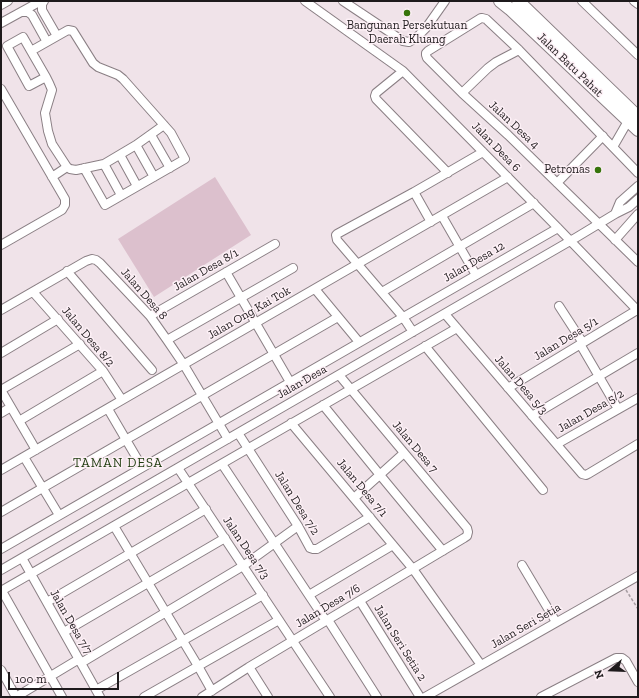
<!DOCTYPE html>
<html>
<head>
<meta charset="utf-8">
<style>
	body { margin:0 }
	#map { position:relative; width:639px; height:698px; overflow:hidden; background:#f0e3e9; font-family:"Zilla Slab",serif }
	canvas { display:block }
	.frame { position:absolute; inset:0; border:2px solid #1e1a1c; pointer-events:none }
	.north { position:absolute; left:591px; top:650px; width:40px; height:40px; -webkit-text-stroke:3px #fdf0f6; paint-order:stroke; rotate:251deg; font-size:11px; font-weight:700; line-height:16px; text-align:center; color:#1e1a1c }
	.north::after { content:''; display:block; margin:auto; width:14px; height:18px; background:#1e1a1c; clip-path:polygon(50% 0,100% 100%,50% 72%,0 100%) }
	.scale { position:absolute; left:8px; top:672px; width:111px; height:18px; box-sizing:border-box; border:2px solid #1e1a1c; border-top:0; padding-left:5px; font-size:12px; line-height:14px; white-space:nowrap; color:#1e1a1c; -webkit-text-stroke:3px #fdf0f6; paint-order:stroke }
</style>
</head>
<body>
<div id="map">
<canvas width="639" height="698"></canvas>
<div class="frame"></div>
<div class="north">N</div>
<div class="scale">100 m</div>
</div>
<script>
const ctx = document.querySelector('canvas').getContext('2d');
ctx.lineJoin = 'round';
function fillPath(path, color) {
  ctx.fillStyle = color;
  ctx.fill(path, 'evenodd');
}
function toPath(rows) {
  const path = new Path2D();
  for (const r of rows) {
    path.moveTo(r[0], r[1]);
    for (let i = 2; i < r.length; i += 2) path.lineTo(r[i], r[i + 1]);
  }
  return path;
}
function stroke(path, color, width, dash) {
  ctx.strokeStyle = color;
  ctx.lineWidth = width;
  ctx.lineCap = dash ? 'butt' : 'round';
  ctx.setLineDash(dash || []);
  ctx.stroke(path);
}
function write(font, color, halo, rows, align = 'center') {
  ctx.font = font + ' "Zilla Slab",serif';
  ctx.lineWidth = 3;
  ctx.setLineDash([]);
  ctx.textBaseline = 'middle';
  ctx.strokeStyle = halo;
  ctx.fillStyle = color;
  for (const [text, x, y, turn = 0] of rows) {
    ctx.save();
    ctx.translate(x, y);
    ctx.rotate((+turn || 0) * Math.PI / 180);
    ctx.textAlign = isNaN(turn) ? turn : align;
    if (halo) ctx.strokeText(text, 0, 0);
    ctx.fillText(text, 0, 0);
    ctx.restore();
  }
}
fillPath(toPath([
	[215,177,251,235,154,297,118,239]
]), '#dcc0cd');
const minor = toPath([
	[44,1,42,4,42,10,57,36],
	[305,1,403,71,558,228,638,311],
	[343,1,403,41,409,42,417,37,426,28,445,1],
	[582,1,638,55],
	[634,1,638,4],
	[1,5,8,1],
	[22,12,28,12,32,15,47,42],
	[1,23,41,1],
	[31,51,68,30,73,31,93,63,98,67,118,75,123,79,171,133,185,159,105,205,84,168],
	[403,71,376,93,375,96,376,99,448,173],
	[46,77,29,86,7,46,23,37,31,51,46,77,49,83,52,90,45,113,48,131,52,144,67,167,70,169,76,170,104,164,136,145,164,125],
	[1,89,65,199,65,205,62,210,1,245],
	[462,93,488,68,496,62,519,50],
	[151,135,170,168],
	[136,145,154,177],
	[613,147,628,121],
	[120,155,137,186],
	[104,164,121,195],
	[638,173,519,50,486,19,482,18,481,18,428,51,426,53,426,55,427,58,462,93,508,135,638,262],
	[52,177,67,167],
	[557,183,603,136],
	[414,192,431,222],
	[615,214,620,202,638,186],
	[442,216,476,275],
	[615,240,638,214],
	[67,271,152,370],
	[226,272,290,382],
	[315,289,359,342],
	[33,292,103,371,122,400],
	[382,292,534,203],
	[559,306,583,343],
	[1,310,86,261,92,259,96,260,100,263,150,316,167,340,184,365,228,439],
	[445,314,582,474,586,475,588,474,638,444],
	[150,316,275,244],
	[413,332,403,317,337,240,336,235,337,234,414,192,483,152],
	[167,340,293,268],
	[580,344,618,409],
	[425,346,543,490],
	[1,353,58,319],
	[508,388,637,310],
	[1,390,80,344],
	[1,390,36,450],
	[323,405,380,475,443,551],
	[108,409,142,467],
	[1,413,11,407],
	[532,416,638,353],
	[19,421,103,371],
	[291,423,413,569,481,665],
	[238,433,298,526,310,548,313,549,317,549,370,517],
	[557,444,638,398],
	[24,457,59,515],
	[222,464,326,621],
	[178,468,330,697],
	[1,470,508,177],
	[354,498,404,453],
	[1,512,338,317],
	[114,526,198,666,212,691],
	[1,549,558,228],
	[22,558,100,697],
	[522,565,556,622],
	[1,570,577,237,615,214,629,207,638,199],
	[1,591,457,328],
	[2,591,62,697],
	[309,595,393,545],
	[360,601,420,697],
	[47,602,206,509],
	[328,620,377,697],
	[64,632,225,538],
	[81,663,243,566,298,526],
	[249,667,268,697],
	[1,670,16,697],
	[96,690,263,595],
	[16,697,79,659],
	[144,697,279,620],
	[202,697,249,667,464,538,467,536,468,532,467,528,339,375],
	[425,697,638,576],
	[541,697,616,658,622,658,626,661,638,682]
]);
const highway = toPath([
	[500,1,510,9,638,130],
	[518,1,638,117]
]);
stroke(minor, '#8a7f84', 10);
stroke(highway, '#8a7f84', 14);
stroke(toPath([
	[626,590,638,609]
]), '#a69ca1', 1.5, [3, 2]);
stroke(minor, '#fff', 8);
stroke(highway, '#fff', 12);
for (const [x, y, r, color] of [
	[407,13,4,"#37740b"],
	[598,170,4,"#37740b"]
]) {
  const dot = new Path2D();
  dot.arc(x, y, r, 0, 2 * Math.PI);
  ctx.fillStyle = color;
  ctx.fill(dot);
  stroke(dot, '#fdf0f6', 1.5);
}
write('12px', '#1e1a1c', '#fdf0f6', [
	["Bangunan Persekutuan",407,26],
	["Daerah Kluang",407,40],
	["Petronas",590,170,"right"]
]);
write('12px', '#1e1a1c', '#fdf0f6', [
	["Jalan Batu Pahat",570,65,44],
	["Jalan Desa 4",514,125,43],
	["Jalan Desa 6",496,147,46],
	["Jalan Desa 12",474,262,-30],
	["Jalan Desa 8/1",206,270,-30],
	["Jalan Desa 8",144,294,49],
	["Jalan Ong Kai Tok",249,313,-30],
	["Jalan Desa 8/2",88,337,50],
	["Jalan Desa 5/1",566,339,-31],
	["Jalan Desa",302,382,-30],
	["Jalan Desa 5/3",521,385,49],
	["Jalan Desa 5/2",591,411,-30],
	["Jalan Desa 7",415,447,50],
	["Jalan Desa 7/1",362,488,50],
	["Jalan Desa 7/2",297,503,58],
	["Jalan Desa 7/3",246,548,56],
	["Jalan Desa 7/6",328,606,-31],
	["Jalan Desa 7/7",71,622,60],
	["Jalan Seri Setia",526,626,-30],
	["Jalan Seri Setia 2",400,643,58]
]);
ctx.letterSpacing = '1px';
write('13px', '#1c3a0c', '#fdf0f6', [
	["TAMAN DESA",118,463]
]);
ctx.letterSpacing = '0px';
</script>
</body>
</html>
